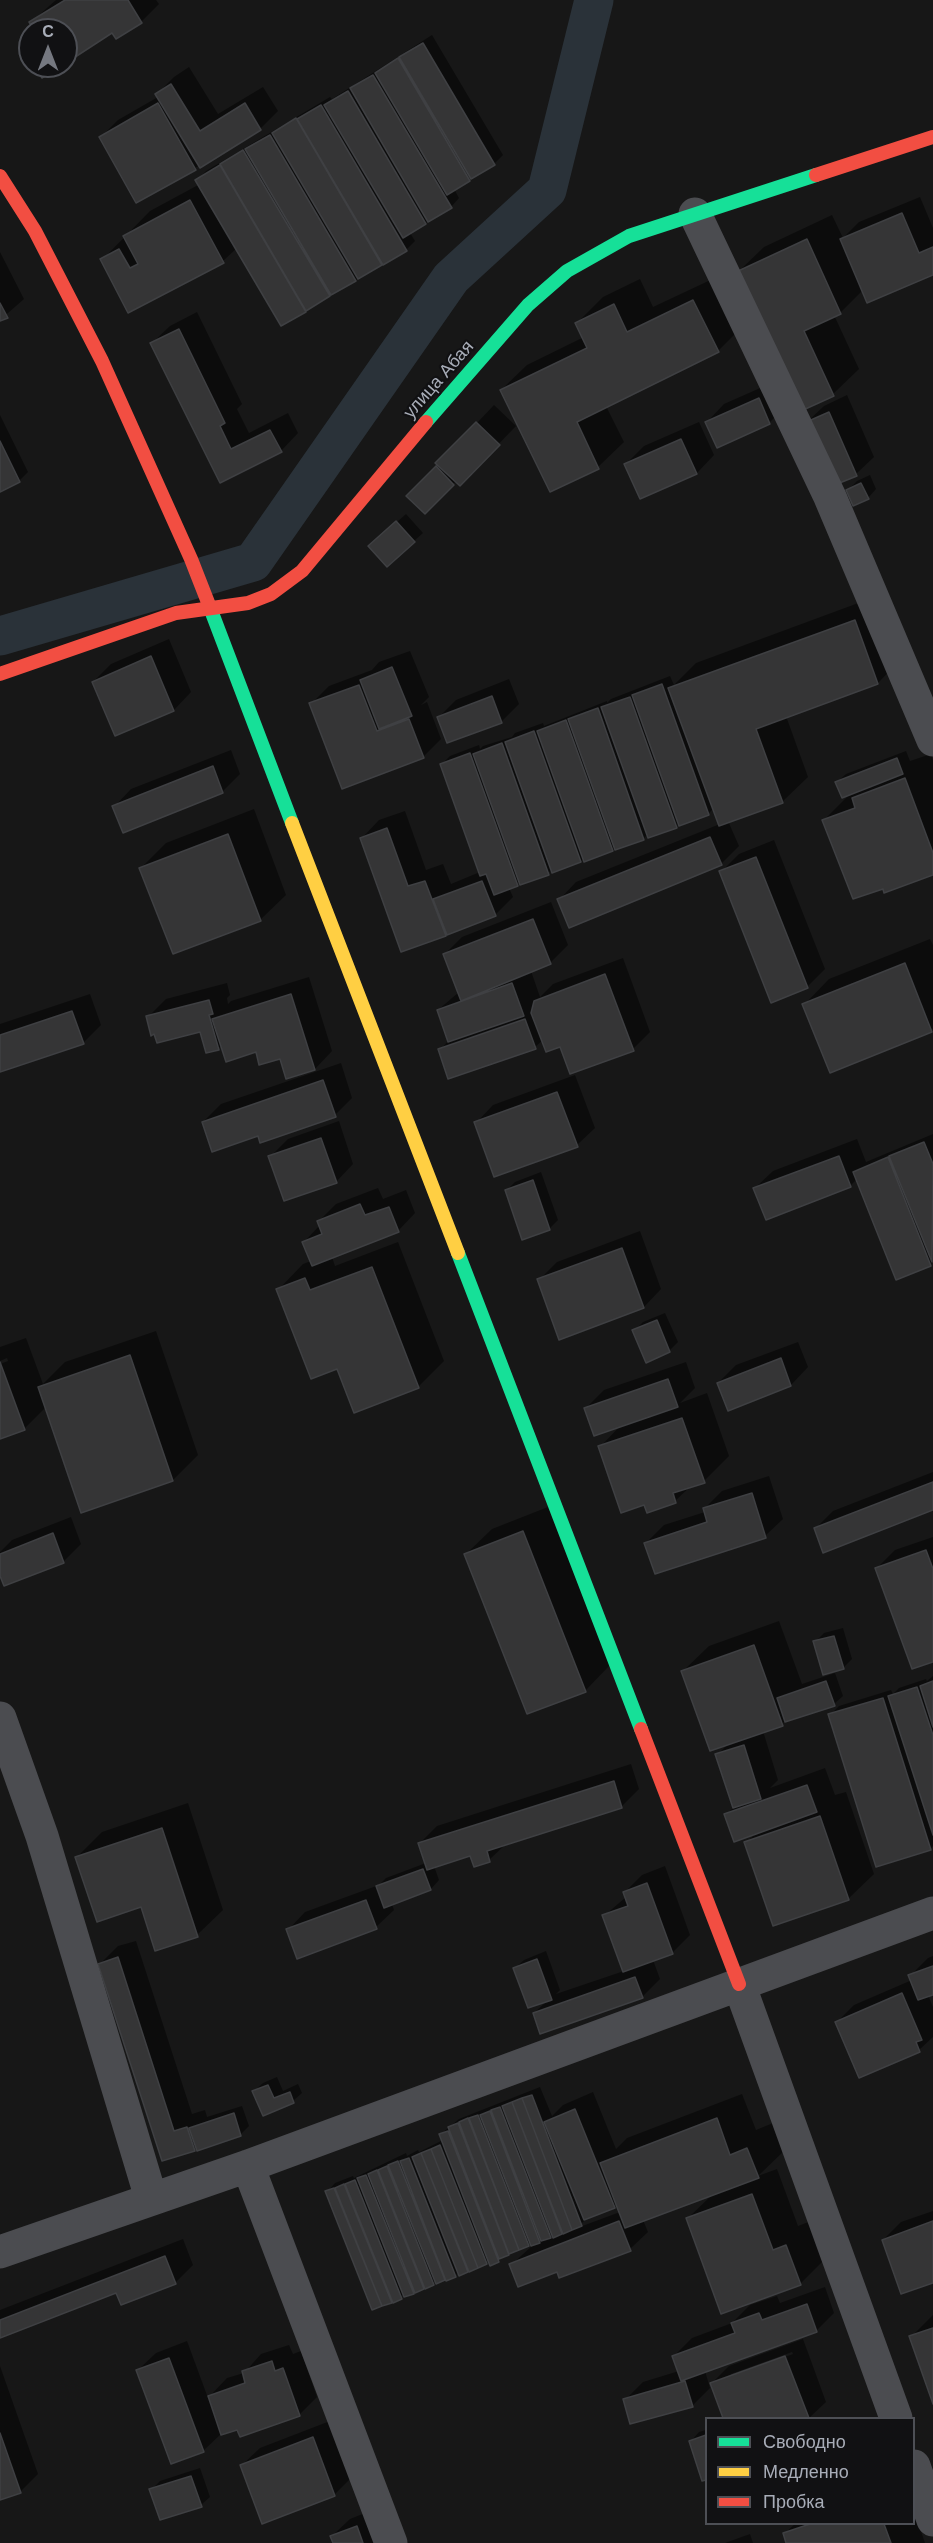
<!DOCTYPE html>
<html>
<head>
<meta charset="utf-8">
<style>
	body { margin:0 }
	#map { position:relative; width:933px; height:2543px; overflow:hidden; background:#171717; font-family:Helvetica,sans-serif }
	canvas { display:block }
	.legend { position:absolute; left:705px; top:2417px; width:210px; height:108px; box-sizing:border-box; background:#111113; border:2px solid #4d4f55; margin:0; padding:8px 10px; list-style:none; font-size:18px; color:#a8adb8 }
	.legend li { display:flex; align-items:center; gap:12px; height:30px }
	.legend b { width:30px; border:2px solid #4d4f55 }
	.north { position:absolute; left:18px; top:18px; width:60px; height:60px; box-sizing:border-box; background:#111113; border:2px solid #4d4f55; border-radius:50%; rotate:0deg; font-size:16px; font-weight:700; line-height:24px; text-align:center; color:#a8adb8 }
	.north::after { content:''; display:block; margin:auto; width:21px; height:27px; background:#757880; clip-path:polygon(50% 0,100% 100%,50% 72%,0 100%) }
</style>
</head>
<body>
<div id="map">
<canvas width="933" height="2543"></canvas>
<ul class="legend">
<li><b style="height:8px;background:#16e098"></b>Свободно</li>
<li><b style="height:8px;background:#ffcf43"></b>Медленно</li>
<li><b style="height:8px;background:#f24e42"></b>Пробка</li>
</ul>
<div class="north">С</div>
</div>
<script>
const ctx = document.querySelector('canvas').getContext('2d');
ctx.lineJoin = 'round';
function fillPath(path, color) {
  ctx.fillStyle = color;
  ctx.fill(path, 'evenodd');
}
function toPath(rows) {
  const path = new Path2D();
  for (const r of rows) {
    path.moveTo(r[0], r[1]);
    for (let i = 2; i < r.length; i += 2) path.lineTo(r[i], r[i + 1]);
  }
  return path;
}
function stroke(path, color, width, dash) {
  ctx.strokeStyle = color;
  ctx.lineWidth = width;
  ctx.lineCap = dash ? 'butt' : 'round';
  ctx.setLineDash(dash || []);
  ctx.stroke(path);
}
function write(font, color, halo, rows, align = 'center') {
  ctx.font = font + ' Helvetica,sans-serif';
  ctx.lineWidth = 4.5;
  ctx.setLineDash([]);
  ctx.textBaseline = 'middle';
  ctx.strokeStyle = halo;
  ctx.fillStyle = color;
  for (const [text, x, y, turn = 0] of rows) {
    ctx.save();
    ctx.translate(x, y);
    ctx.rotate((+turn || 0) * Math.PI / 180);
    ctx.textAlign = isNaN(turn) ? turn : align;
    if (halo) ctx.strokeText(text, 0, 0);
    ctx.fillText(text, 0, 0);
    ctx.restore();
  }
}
fillPath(toPath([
	[56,0,156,0,159,4,141,22,113,31,66,61,66,30,36,30,31,22],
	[432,35,503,155,494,164,454,189,459,198,451,207,410,233,415,241,406,250,282,324,237,248,223,261,129,311,102,260,150,211,200,184,197,180,206,171,330,97,332,99],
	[189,67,218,114,263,87,278,111,260,129,195,168,101,137,118,120,158,97,157,94,174,77],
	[920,197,933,228,933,273,863,290,840,313,834,315,859,369,833,394,802,409,738,272,764,247,832,215,843,238,859,222],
	[0,252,24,299,0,320],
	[719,276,743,326,718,351,606,406,624,442,598,467,551,490,501,390,527,365,584,337,577,323,603,297,640,279,653,307],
	[197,312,242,404,237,409,249,433,288,413,298,433,281,451,221,481,152,343,170,326],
	[776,381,787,405,769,423,707,422,724,404],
	[847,395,874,457,856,474,833,484,806,423,824,406],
	[494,405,516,426,460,484,456,481,425,512,408,496],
	[0,415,28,472,19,481,0,490],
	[699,422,714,455,697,473,640,497,626,464,644,446],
	[870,475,876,489,868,498,848,490,857,481],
	[406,514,423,533,414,541,379,538],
	[880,595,903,657,878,683,786,716,808,777,782,802,728,821,739,846,721,864,559,900,576,882,720,824,714,808,708,814,680,823,676,826,648,834,644,838,616,847,613,850,584,858,581,861,520,882,509,888,513,897,495,915,445,935,362,838,379,820,405,811,426,870,443,864,451,884,480,872,442,764,450,756,479,745,480,749,483,746,512,737,515,733,543,723,544,726,607,701,607,703,611,699,670,676,674,685,696,663],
	[169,639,191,692,174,710,115,734,93,682,111,664],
	[410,651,429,697,421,705,427,702,441,739,424,756,343,787,311,704,329,686,372,670,379,662],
	[509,679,519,704,501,722,438,718,456,700],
	[231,750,240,774,222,792,114,807,131,789],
	[906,751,910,761,931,754,933,760,933,874,884,887,824,820,851,793,837,782,846,774],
	[254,809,286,895,260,920,141,868,166,843],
	[774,840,825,969,807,987,721,872,739,854],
	[551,902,568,945,550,963,531,971,540,997,553,984,623,958,650,1032,633,1049,561,1045,543,1040,535,1047,440,1050,449,1040,438,1010,459,992,444,955,462,937],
	[930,939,933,945,933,1029,830,1071,804,1005,829,979],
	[309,977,332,1051,315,1069,257,1051,222,1045,218,1049,201,1030,148,1017,166,999,227,983,230,995,227,998,228,1004,231,1001],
	[90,994,101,1025,83,1043,0,1071,0,1024],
	[341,1063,352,1098,335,1115,259,1134,203,1122,221,1104],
	[575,1075,595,1128,577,1145,476,1123,493,1105],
	[339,1121,353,1164,336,1182,270,1157,288,1139],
	[933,1134,933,1261,930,1265,857,1179,850,1186,755,1188,773,1171,857,1139,866,1162],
	[541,1172,558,1220,549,1229,507,1190,515,1182],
	[378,1188,383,1199,406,1190,415,1213,398,1231,332,1257,335,1266,398,1242,444,1361,418,1387,338,1367,278,1290,303,1264,311,1261,304,1242,320,1225,319,1221,336,1204],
	[640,1231,661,1289,644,1307,539,1280,557,1262],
	[665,1313,678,1342,669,1351,634,1331,643,1322],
	[156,1331,198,1455,173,1480,46,1407,25,1428,0,1437,0,1364,8,1361,7,1358,0,1361,0,1347,26,1338,43,1384,65,1362],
	[798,1342,808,1367,791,1385,728,1409,718,1383,736,1365],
	[686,1362,695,1388,680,1403,707,1393,729,1456,704,1481,691,1486,675,1501,645,1503,600,1447,622,1424,586,1408,604,1390],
	[933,1472,933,1509,815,1529,833,1511],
	[769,1476,783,1519,765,1536,646,1543,664,1525,705,1512,704,1509,722,1491],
	[548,1507,610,1665,585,1691,466,1554,492,1529],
	[71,1517,81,1544,64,1561,5,1584,0,1572,0,1552,12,1540],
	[933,1537,933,1660,877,1568,895,1550],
	[779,1621,802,1684,835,1673,843,1696,834,1704,786,1720,782,1724,763,1731,778,1780,770,1788,825,1768,835,1795,846,1792,874,1874,848,1899,746,1843,757,1832,726,1815,734,1807,717,1755,729,1743,683,1671,709,1646],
	[843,1628,852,1659,843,1668,815,1642,824,1633],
	[933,1676,933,1846,930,1849,830,1715,839,1706,891,1690,893,1694,899,1688,926,1679,927,1681],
	[631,1764,639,1789,621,1807,507,1843,489,1860,471,1854,434,1866,439,1880,431,1889,392,1904,394,1910,376,1927,288,1930,305,1912,379,1885,386,1878,426,1863,420,1843,437,1826],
	[188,1803,223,1910,197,1935,141,1905,77,1857,102,1832],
	[665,1866,690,1935,673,1952,653,1960,660,1979,642,1997,534,2013,548,2000,515,1968,524,1960,546,1951,560,1990,556,1994,624,1971,604,1916,626,1897,624,1893,642,1875],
	[136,1941,192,2114,205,2110,207,2117,242,2106,249,2126,240,2135,197,2146,194,2150,163,2160,100,1964,118,1946],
	[933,1956,933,1993,928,1995,933,2007,933,2037,919,2050,860,2076,836,2023,854,2005,912,1980,910,1976,928,1958],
	[277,2077,283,2091,298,2084,302,2093,293,2101,264,2114,254,2091,263,2083],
	[540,2087,552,2116,563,2105,593,2092,616,2149,627,2138,742,2094,756,2130,773,2123,784,2151,758,2176,777,2169,798,2226,811,2221,826,2258,800,2284,687,2219,713,2194,643,2220,648,2232,630,2249,558,2270,511,2265,532,2246,531,2242,491,2264,489,2260,460,2274,459,2272,455,2276,436,2281,373,2308,327,2192,335,2183,353,2176,354,2178,406,2153,407,2156,418,2150,419,2152,443,2140,441,2134,459,2119],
	[617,2204,620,2212,577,2228,589,2216],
	[933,2211,933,2281,883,2240,901,2222],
	[183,2239,193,2265,175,2283,117,2291,0,2336,0,2310],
	[825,2287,834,2313,816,2331,705,2371,710,2388,692,2406,625,2400,643,2382,679,2371,674,2356,692,2338,732,2323,750,2305,777,2296,780,2303],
	[933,2315,933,2399,911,2337],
	[803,2339,826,2402,809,2418,724,2418,711,2384,729,2366],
	[792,2352,793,2354,731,2377,731,2374],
	[187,2341,208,2398,227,2378,244,2373,261,2354,289,2345,293,2354,301,2351,317,2397,299,2415,221,2434,203,2451,138,2370,156,2353],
	[0,2366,38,2474,20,2492,0,2499],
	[330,2421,352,2477,334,2495,242,2465,260,2448],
	[706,2430,706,2478,703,2479,691,2441,699,2432],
	[200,2468,210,2497,201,2505,151,2490,160,2481],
	[375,2509,387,2543,335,2543,332,2536,350,2519],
	[914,2511,925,2543,788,2543,785,2533,795,2524,914,2524],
	[750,2534,753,2543,725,2543]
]), '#0007');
stroke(toPath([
	[0,636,253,562,451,278,547,190,594,0]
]), '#2a3239', 39);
const building = toPath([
	[65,0,128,0,142,23,116,39,112,33,66,63,66,30,34,30,29,22,65,0],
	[423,43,495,165,471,179,399,57,423,43],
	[398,58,470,181,447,195,375,73,398,58],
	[34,66,61,66,42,78,34,66],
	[373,75,452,208,428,222,350,88,373,75],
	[171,84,200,131,245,103,261,130,200,168,155,94,171,84],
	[348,91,426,224,403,238,324,105,348,91],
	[158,103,196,170,136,203,99,137,158,103],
	[321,105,407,251,383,265,297,119,321,105],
	[296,118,382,265,358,279,272,133,296,118],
	[270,135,356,281,331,295,245,149,270,135],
	[243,150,330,296,306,311,220,164,243,150],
	[220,165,306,312,281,326,195,180,220,165],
	[190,200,224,263,128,313,100,259,119,249,130,268,138,264,123,236,190,200],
	[902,213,919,253,933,247,933,275,867,303,840,239,902,213],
	[807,239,841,314,804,331,834,396,801,411,736,272,807,239],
	[693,300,719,352,577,422,599,469,550,492,500,390,587,348,575,323,614,304,627,332,693,300],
	[0,303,8,318,0,321,0,303],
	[179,329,225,423,220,426,231,449,270,430,282,452,220,483,150,343,179,329],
	[759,398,770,424,717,448,705,422,759,398],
	[829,412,857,476,832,486,804,423,829,412],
	[476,422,500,445,460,486,435,463,476,422],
	[681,439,697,474,640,499,624,464,681,439],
	[0,441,20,482,0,492,0,441],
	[436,466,454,485,425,514,406,496,436,466],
	[861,483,869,499,853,506,846,490,861,483],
	[396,521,415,542,387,567,368,546,396,521],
	[855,620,878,684,756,729,783,803,719,826,668,688,855,620],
	[151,656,174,711,115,736,92,682,151,656],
	[392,667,412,716,379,729,360,680,392,667],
	[662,684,709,815,679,826,632,695,662,684],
	[359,685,377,731,409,719,424,758,342,789,309,703,359,685],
	[492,696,502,723,447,743,437,717,492,696],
	[630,697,677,828,648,838,601,707,630,697],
	[598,708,644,840,615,850,568,719,598,708],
	[566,720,613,851,584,862,537,731,566,720],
	[534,731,581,862,552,873,505,742,534,731],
	[502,743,549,875,520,885,473,754,502,743],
	[470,753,518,886,494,895,486,874,480,876,440,764,470,753],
	[897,758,903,774,842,798,835,782,897,758],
	[213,766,223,793,123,833,112,806,213,766],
	[905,778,933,853,933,875,884,893,883,889,853,899,822,820,855,808,852,798,905,778],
	[387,828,408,886,425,881,446,936,401,952,360,838,387,828],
	[228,834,261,921,173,954,139,868,228,834],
	[710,837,722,865,569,928,557,899,710,837],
	[756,857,808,988,771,1003,719,871,756,857],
	[482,881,496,916,447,935,433,899,482,881],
	[533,919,551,964,461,1001,443,954,533,919],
	[905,963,932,1032,830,1073,802,1004,905,963],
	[605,974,634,1051,570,1074,560,1047,546,1052,531,1013,534,1001,605,974],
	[512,983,524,1016,448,1042,437,1010,512,983],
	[291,994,315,1070,286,1079,280,1059,259,1065,256,1052,226,1062,212,1019,291,994],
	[209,1000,213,1014,209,1015,219,1050,206,1053,200,1032,157,1043,154,1034,151,1036,146,1016,209,1000],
	[72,1011,84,1044,0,1072,0,1035,72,1011],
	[525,1019,536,1049,448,1079,438,1049,525,1019],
	[323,1080,336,1117,260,1143,258,1136,212,1152,202,1122,323,1080],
	[557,1092,578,1147,494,1177,474,1122,557,1092],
	[321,1138,337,1183,284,1201,268,1156,321,1138],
	[924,1142,933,1164,932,1262,889,1156,924,1142],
	[839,1156,851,1187,766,1220,753,1188,839,1156],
	[888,1157,931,1266,896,1280,853,1172,888,1157],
	[533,1180,550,1230,522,1240,505,1190,533,1180],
	[360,1204,365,1215,389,1207,399,1232,312,1266,302,1242,322,1234,317,1221,360,1204],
	[622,1248,644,1308,559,1340,537,1279,622,1248],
	[372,1267,419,1388,354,1413,337,1369,311,1379,276,1289,305,1278,310,1290,372,1267],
	[657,1320,670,1352,646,1363,632,1330,657,1320],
	[130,1355,173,1481,81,1513,38,1387,130,1355],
	[781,1358,791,1386,728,1411,717,1383,781,1358],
	[0,1362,25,1430,0,1439,0,1362],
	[668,1379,678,1407,594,1436,584,1408,668,1379],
	[682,1418,705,1483,673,1493,676,1503,647,1513,644,1505,621,1513,598,1446,682,1418],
	[933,1482,933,1510,823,1553,814,1528,933,1482],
	[752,1493,766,1538,655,1574,644,1543,707,1522,703,1508,752,1493],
	[523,1531,586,1692,527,1714,464,1554,523,1531],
	[53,1533,64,1563,4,1586,0,1576,0,1554,53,1533],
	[926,1550,933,1569,933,1662,912,1669,875,1568,926,1550],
	[834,1636,844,1669,823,1675,813,1641,834,1636],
	[754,1645,783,1726,710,1751,681,1671,754,1645],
	[826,1681,835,1706,785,1722,777,1698,826,1681],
	[933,1681,933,1727,920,1686,933,1681],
	[917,1687,933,1735,933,1835,888,1696,917,1687],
	[883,1698,931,1850,876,1867,828,1714,883,1698],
	[744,1745,761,1799,733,1808,715,1754,744,1745],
	[614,1781,622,1808,487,1851,490,1862,474,1867,470,1856,427,1870,418,1843,614,1781],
	[807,1785,817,1812,734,1842,724,1814,807,1785],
	[820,1816,849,1900,773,1926,744,1842,820,1816],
	[162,1828,198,1937,155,1951,141,1907,97,1922,75,1857,162,1828],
	[423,1869,431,1890,384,1908,376,1886,423,1869],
	[647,1883,673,1954,623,1972,602,1915,628,1906,623,1892,647,1883],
	[366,1900,377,1929,297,1959,286,1929,366,1900],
	[118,1957,174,2131,187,2127,195,2151,162,2161,98,1964,118,1957],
	[537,1959,552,2000,528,2008,513,1968,537,1959],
	[933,1966,933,1995,918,2000,908,1975,933,1966],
	[635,1977,643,1998,540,2034,533,2013,635,1977],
	[902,1993,922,2040,916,2042,920,2052,859,2078,835,2022,902,1993],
	[268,2085,274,2098,290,2092,294,2103,263,2116,252,2091,268,2085],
	[532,2095,582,2226,572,2230,522,2098,532,2095],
	[522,2098,572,2230,563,2234,512,2102,522,2098],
	[512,2102,562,2234,553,2238,502,2106,512,2102],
	[500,2107,551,2238,541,2241,491,2110,500,2107],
	[575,2109,615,2208,584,2220,544,2122,575,2109],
	[490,2111,540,2243,531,2246,480,2115,490,2111],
	[234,2113,241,2136,197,2151,189,2128,234,2113],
	[478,2115,529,2246,519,2250,469,2118,478,2115],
	[468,2118,519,2250,509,2254,459,2122,468,2118],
	[717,2118,730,2155,747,2148,759,2178,625,2228,600,2163,717,2118],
	[458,2123,509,2255,499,2259,448,2127,458,2123],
	[448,2131,499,2262,490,2266,439,2134,448,2131],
	[440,2145,487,2264,478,2268,431,2149,440,2145],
	[431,2149,478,2268,469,2272,421,2153,431,2149],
	[421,2153,468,2272,459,2276,412,2157,421,2153],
	[409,2158,456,2277,446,2281,400,2161,409,2158],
	[398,2161,445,2280,436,2284,388,2165,398,2161],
	[387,2166,434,2285,425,2289,378,2170,387,2166],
	[377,2170,424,2289,415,2293,368,2174,377,2170],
	[366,2175,414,2294,404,2297,357,2178,366,2175],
	[355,2180,402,2299,393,2303,345,2184,355,2180],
	[344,2184,392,2303,382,2306,335,2188,344,2184],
	[334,2188,382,2306,372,2310,325,2191,334,2188],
	[752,2194,773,2250,786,2245,801,2285,721,2314,686,2218,752,2194],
	[619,2221,631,2251,559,2278,557,2272,518,2287,509,2264,619,2221],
	[933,2221,933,2283,901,2294,882,2240,933,2221],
	[165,2256,176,2284,121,2305,116,2293,0,2338,0,2320,165,2256],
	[807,2304,817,2332,681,2381,672,2356,735,2333,731,2323,759,2313,762,2320,807,2304],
	[933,2328,933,2404,909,2336,933,2328],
	[785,2356,809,2418,723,2418,710,2383,785,2356],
	[169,2358,204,2452,171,2464,136,2370,169,2358],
	[272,2361,275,2371,283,2368,300,2416,240,2437,237,2430,221,2435,208,2396,245,2383,242,2371,272,2361],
	[685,2381,693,2407,630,2424,623,2399,685,2381],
	[0,2433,21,2493,0,2500,0,2433],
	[706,2435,706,2480,702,2481,689,2441,706,2435],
	[313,2437,335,2496,262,2524,240,2465,313,2437],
	[191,2476,202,2507,160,2520,149,2489,191,2476],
	[810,2524,884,2524,891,2543,786,2543,783,2533,810,2524],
	[357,2526,363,2543,333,2543,330,2536,357,2526]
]);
fillPath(building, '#353536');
stroke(building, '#3f4043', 1.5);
stroke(toPath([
	[695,214,830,497,933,740],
	[0,1718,42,1836,151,2198],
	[739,1984,896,2418],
	[248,2166,391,2543],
	[0,2252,248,2166,933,1913],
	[914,2466,933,2520]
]), '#4b4c50', 33);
stroke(toPath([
	[426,422,528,305,567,271,629,236,816,175],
	[209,605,292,823],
	[458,1253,641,1729]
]), '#16e098', 14);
stroke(toPath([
	[292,823,458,1253]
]), '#ffcf43', 14);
stroke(toPath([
	[816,175,933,137],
	[0,176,35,231,102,361,191,559,209,605],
	[0,674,176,613,248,603,271,594,302,571,426,422],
	[641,1729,739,1984]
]), '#f24e42', 14);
write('18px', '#a8adb8', '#111113', [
	["улица Абая",439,380,-49]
]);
</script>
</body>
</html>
